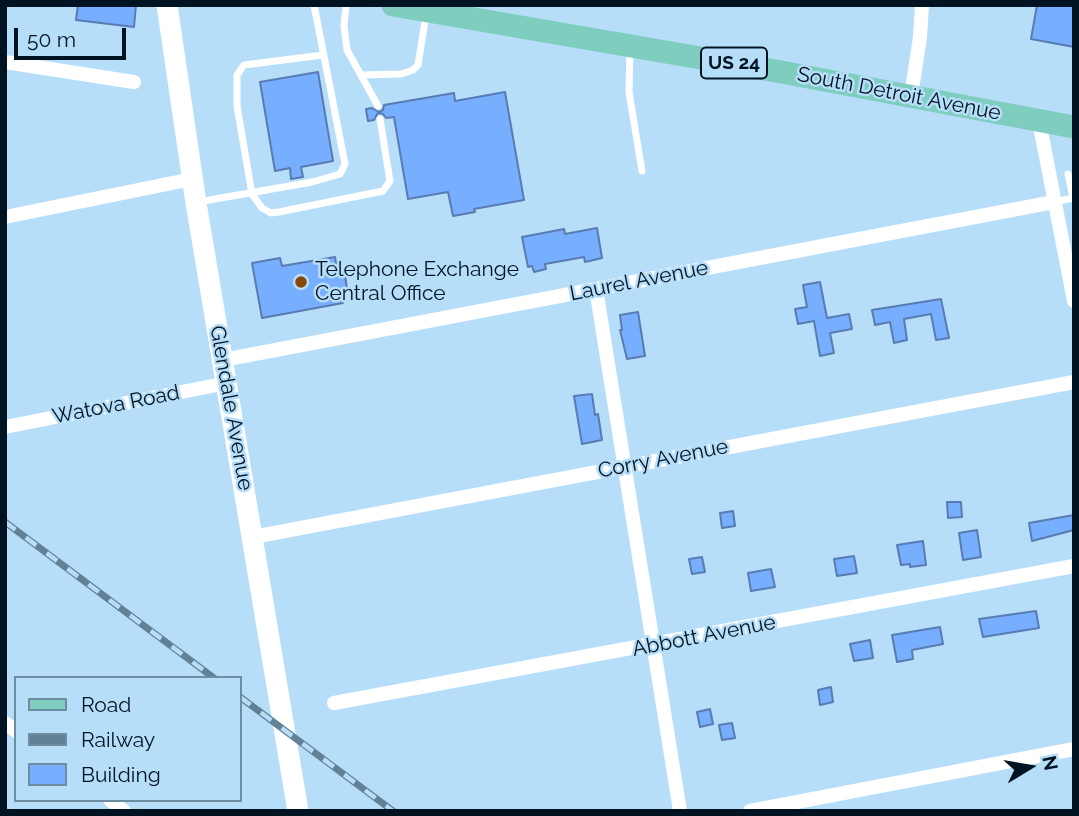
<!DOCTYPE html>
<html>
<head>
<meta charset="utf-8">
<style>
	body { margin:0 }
	#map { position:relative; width:1079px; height:816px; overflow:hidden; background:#b6def9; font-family:Raleway,sans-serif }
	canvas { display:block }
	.frame { position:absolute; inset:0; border:7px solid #001322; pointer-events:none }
	.legend { position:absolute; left:14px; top:676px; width:228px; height:126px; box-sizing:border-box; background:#b6def9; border:2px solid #6d8da3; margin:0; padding:9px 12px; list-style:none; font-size:21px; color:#001322 }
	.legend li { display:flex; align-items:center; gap:14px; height:35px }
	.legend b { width:35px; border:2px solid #6d8da3 }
	.north { position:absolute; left:995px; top:732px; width:70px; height:70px; -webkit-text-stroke:5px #b6def9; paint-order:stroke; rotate:79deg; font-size:19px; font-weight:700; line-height:28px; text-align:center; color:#001322 }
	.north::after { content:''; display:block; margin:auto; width:24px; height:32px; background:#001322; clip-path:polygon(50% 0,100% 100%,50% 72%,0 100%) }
	.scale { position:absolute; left:14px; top:28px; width:112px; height:32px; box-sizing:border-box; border:4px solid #001322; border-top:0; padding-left:9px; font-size:21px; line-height:24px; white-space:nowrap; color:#001322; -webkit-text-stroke:5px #b6def9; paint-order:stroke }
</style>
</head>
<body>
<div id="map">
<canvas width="1079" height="816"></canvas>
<div class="frame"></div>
<ul class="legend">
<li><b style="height:9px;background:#7fcdbf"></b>Road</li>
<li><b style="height:9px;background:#628196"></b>Railway</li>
<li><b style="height:19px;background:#78aefe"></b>Building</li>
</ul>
<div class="north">N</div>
<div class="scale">50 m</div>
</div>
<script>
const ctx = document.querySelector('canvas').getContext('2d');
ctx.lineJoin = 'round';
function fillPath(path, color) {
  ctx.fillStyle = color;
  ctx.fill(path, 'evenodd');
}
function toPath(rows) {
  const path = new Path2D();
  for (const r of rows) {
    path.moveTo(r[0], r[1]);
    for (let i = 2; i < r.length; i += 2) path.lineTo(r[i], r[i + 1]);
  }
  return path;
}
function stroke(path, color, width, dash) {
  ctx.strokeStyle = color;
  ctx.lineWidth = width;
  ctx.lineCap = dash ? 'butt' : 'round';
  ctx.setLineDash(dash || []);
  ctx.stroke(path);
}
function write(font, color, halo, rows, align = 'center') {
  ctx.font = font + ' Raleway,sans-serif';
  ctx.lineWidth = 5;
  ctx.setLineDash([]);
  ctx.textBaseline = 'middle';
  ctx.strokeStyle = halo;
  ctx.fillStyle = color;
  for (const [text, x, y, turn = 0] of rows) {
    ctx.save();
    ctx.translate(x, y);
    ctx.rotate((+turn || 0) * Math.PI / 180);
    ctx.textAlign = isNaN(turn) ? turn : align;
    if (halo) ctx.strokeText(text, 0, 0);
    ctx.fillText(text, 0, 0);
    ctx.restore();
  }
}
const building = toPath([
	[78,5,136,5,134,27,76,20,78,5],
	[1037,5,1074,5,1074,47,1031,39,1037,5],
	[318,72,333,161,301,167,303,177,291,179,290,168,275,171,260,82,318,72],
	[505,92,524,200,474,209,475,212,453,216,448,192,408,199,394,117,386,118,383,114,378,113,374,120,368,121,366,109,372,108,379,112,383,110,384,105,454,93,455,101,505,92],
	[597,228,602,258,585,262,584,257,545,264,546,269,534,272,532,266,528,267,522,237,564,229,565,234,597,228],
	[335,257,338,276,345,275,347,289,340,290,343,303,262,318,252,263,280,258,282,266,335,257],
	[820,282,827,318,849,314,852,329,830,333,834,353,820,356,814,321,798,324,795,309,807,307,803,285,820,282],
	[941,299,949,338,936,340,931,314,904,319,907,340,894,343,890,322,875,325,872,310,941,299],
	[638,312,645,356,627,359,620,330,622,330,620,315,638,312],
	[592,394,595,415,598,414,602,440,582,444,574,396,592,394],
	[947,502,961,502,962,517,948,518,947,502],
	[733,511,735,526,722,528,720,513,733,511],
	[1074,515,1074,530,1032,541,1029,523,1074,515],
	[977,530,981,557,963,560,959,533,977,530],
	[923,541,926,565,910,567,910,564,901,565,897,545,923,541],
	[854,556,857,573,837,576,834,559,854,556],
	[702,557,705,572,692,574,689,559,702,557],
	[771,569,775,587,751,591,748,573,771,569],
	[1036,611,1039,628,983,637,979,619,1036,611],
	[940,627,943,644,912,650,913,659,897,662,892,635,940,627],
	[870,640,873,658,854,661,850,644,870,640],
	[831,687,833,702,820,705,818,690,831,687],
	[710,709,713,724,700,727,697,712,710,709],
	[732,723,735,738,722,740,719,725,732,723]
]);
fillPath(building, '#78aefe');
stroke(building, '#587cb2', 2);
stroke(toPath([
	[346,5,344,26,347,50,378,106],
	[630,49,629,92,642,171],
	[323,55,244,65,237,75,237,106,252,194,262,208,271,213,279,212,383,191,390,181,380,119],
	[362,75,401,74,413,70,418,65,426,15],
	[198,202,312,182,340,174,345,164,314,5],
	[1054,202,1073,198,1068,174]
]), '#fff', 7);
stroke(toPath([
	[5,62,134,82],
	[911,96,920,37,922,5],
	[1039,121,1074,301],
	[5,217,192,179],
	[596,289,680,811],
	[223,360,1054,202],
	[5,427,227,383],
	[253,537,1074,382],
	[334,703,1074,566],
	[5,723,16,731],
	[110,800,124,811],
	[750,811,1074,749]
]), '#fff', 14);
stroke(toPath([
	[167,5,196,203,298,811]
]), '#fff', 21);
stroke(toPath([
	[393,5,776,71,1074,127]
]), '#7fcdbf', 23);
const rail = toPath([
	[5,522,214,678],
	[240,697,393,811]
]);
stroke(rail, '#628196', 7);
stroke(rail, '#b6def9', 4.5, [13]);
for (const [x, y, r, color] of [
	[301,282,7,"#864807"]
]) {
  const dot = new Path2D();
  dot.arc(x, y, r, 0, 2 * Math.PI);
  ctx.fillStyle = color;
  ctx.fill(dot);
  stroke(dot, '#b6def9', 2.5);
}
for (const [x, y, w] of [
	[734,63,66]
]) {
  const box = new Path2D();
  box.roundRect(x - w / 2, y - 15.5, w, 31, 5);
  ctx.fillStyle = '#b6def9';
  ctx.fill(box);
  stroke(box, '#001322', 2);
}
write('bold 19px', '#001322', null, [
	["US 24",734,63]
]);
write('21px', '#001322', '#b6def9', [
	["South Detroit Avenue",899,94,11],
	["Laurel Avenue",639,281,-11],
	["Watova Road",116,405,-11],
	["Glendale Avenue",231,408,80],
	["Corry Avenue",663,459,-11],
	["Abbott Avenue",704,636,-11]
]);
write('21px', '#001322', '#b6def9', [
	["Telephone Exchange",315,270],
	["Central Office",315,294]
], 'left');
</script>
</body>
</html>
